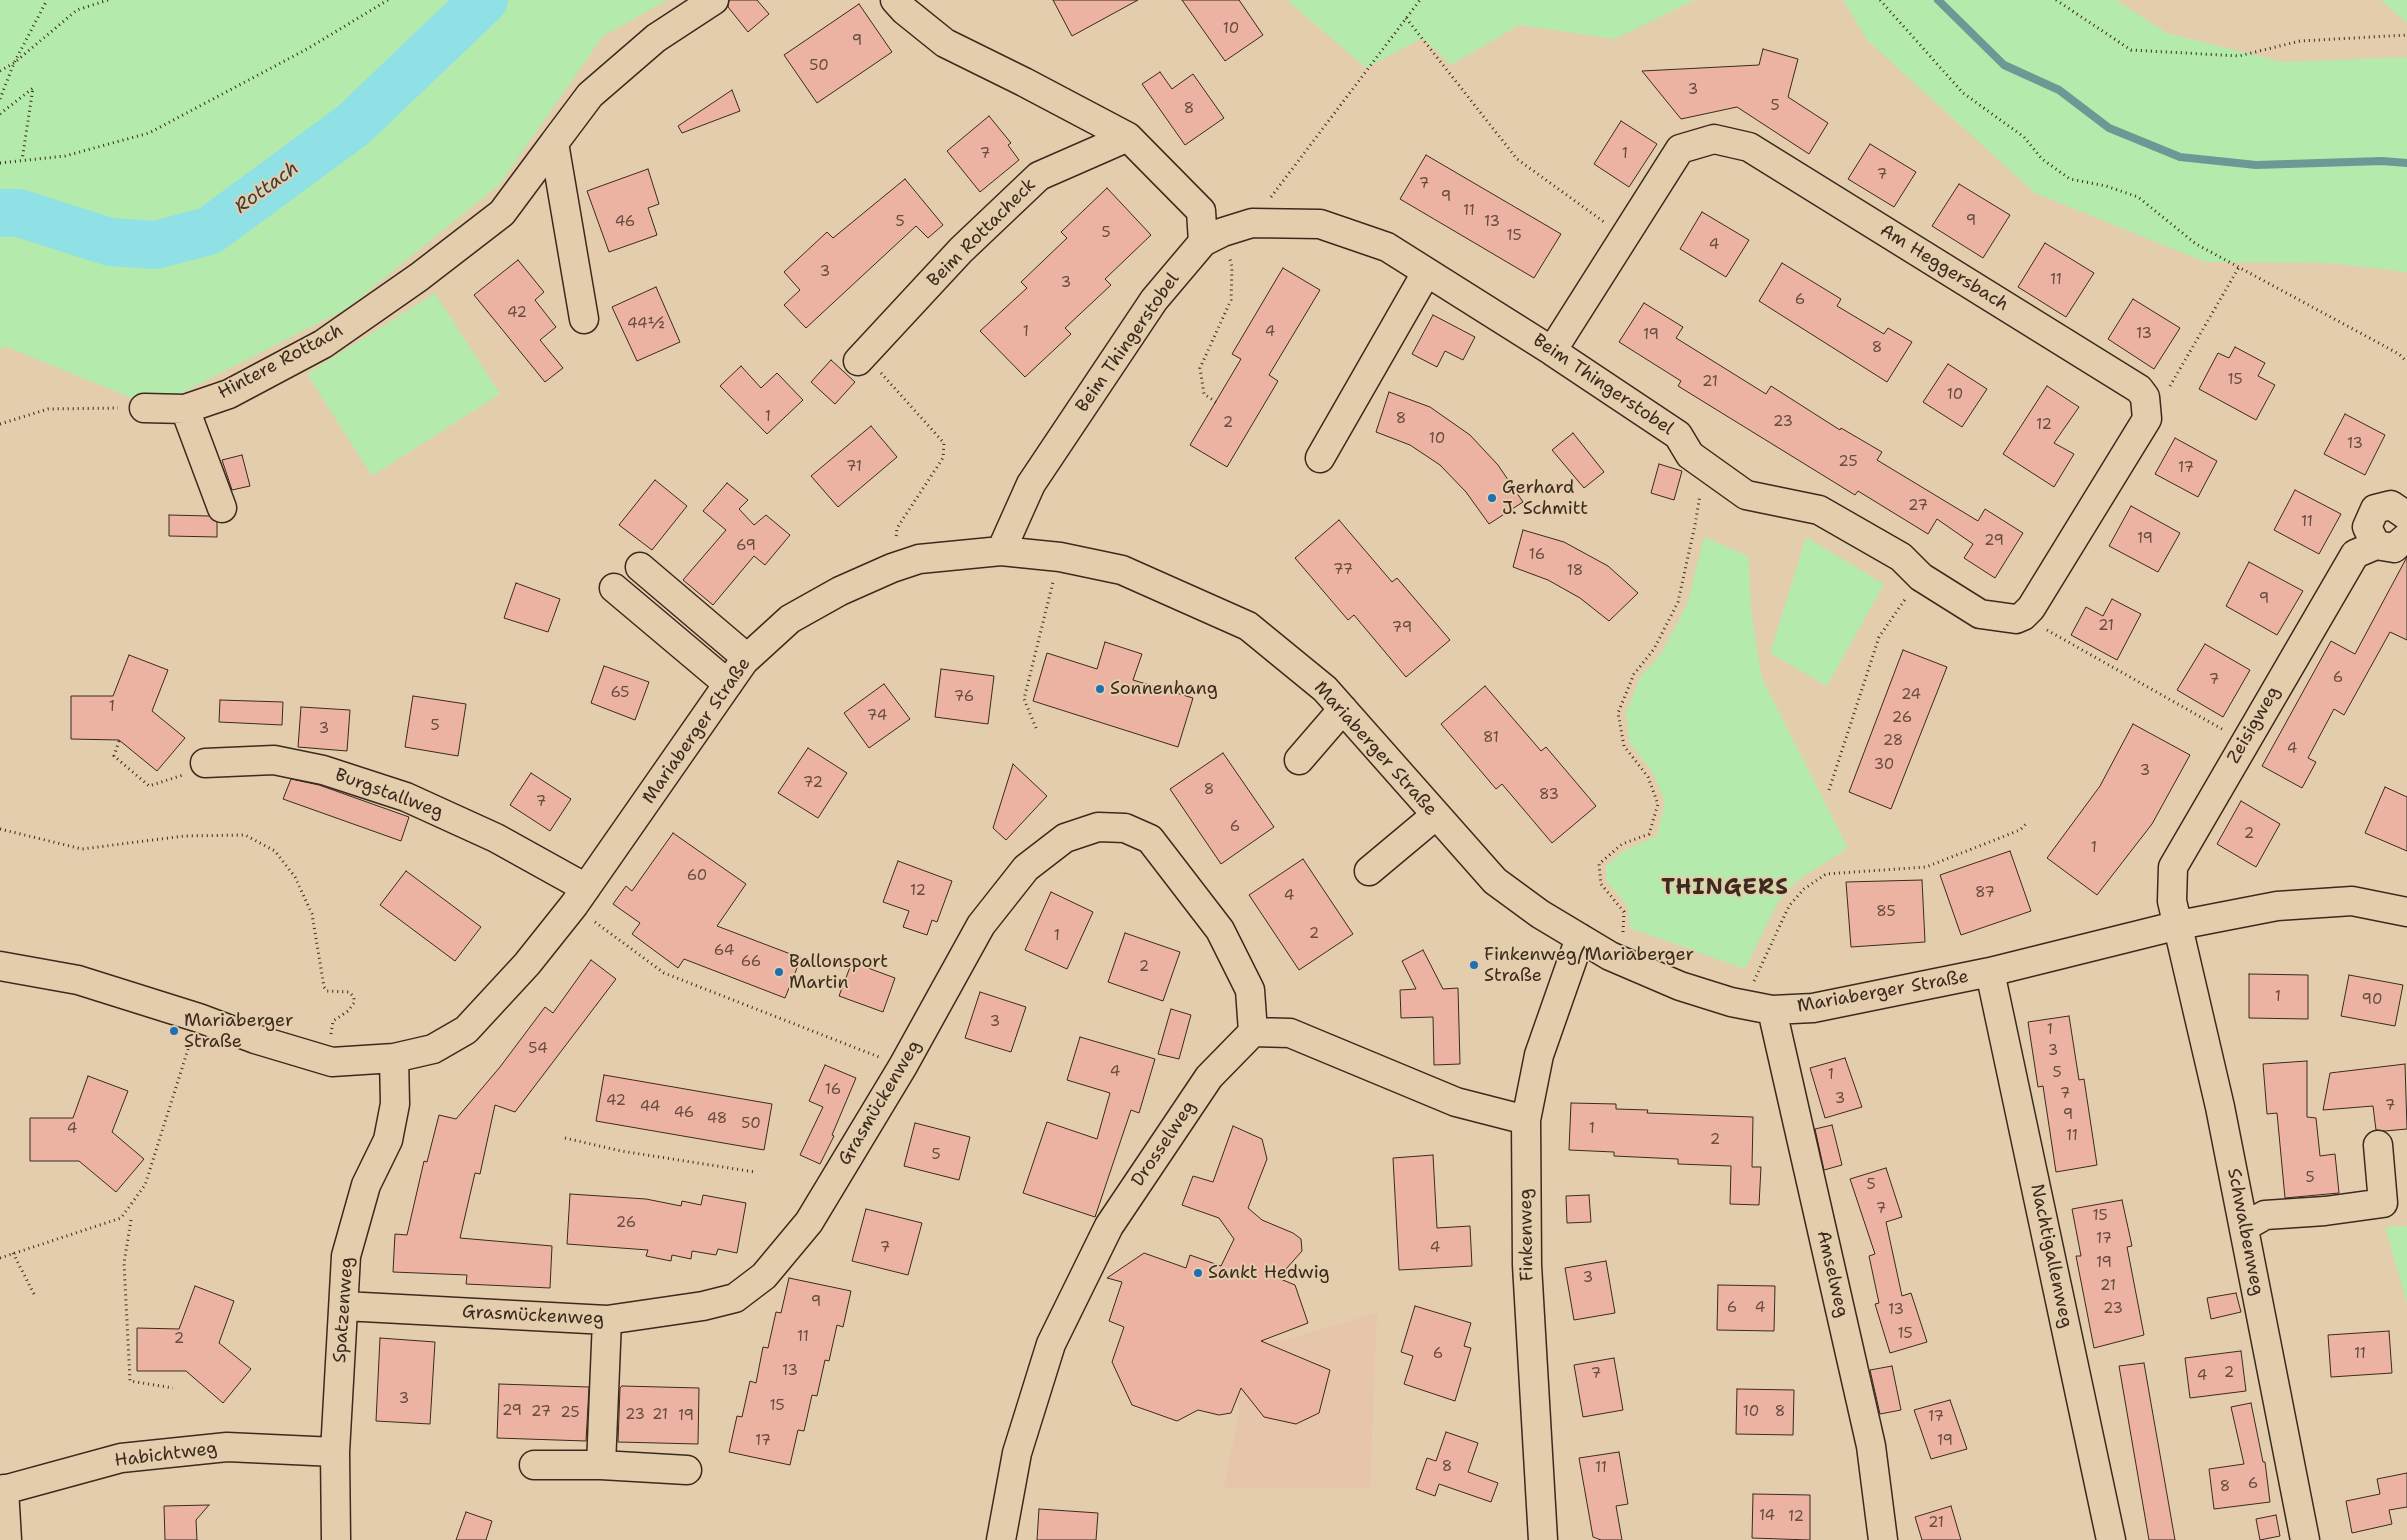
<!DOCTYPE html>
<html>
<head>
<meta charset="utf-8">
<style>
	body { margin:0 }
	canvas { display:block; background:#e4cdad }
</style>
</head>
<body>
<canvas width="2407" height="1540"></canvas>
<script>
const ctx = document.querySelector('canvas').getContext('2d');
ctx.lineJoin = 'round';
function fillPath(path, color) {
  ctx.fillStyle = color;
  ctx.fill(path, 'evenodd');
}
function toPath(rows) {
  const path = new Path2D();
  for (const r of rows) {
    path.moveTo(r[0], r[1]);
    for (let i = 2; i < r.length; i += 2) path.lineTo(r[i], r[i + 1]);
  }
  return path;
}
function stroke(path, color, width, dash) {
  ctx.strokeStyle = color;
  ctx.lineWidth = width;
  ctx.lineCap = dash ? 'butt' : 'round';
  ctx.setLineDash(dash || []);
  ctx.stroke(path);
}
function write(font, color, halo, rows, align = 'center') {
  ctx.font = font + ' "Shantell Sans",sans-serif';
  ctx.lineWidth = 4;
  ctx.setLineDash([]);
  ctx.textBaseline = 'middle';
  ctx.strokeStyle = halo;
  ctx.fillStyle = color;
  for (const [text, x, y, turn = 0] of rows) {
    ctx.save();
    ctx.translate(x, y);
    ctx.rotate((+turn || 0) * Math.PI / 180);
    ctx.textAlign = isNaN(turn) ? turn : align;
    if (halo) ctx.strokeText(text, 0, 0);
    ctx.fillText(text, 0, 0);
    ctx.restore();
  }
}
fillPath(toPath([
	[1377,1313,1370,1488,1224,1488,1239,1412,1233,1384,1252,1339,1284,1340]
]), '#e6c5aa');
fillPath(toPath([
	[0,0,668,0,603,36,499,185,346,309,154,407,4,346,0,351],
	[1287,0,1695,0,1615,39,1519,25,1451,65,1423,38,1366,68],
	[1843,0,2116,0,2167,33,2282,62,2407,57,2407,272,2328,263,2205,262,2035,193,1867,40],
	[2381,0,2407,0,2407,23],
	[435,293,500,394,372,476,307,374],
	[1704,537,1748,556,1752,617,1762,678,1848,848,1798,880,1778,902,1745,969,1630,928,1628,907,1606,880,1606,866,1625,850,1657,836,1665,802,1653,773,1629,741,1626,712,1641,676,1661,654,1687,604],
	[1806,537,1884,584,1827,686,1770,653],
	[2407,1226,2407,1303,2385,1227]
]), '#b4eaac');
stroke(toPath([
	[1938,0,2004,65,2059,90,2109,128,2180,157,2256,165,2382,161,2407,163]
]), '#6d9896', 8);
stroke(toPath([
	[0,213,19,213,110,242,155,245,209,231,353,125,484,0]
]), '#8fe1e6', 48);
const building = toPath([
	[729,0,757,0,769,14,748,32,728,7,729,0],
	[1053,0,1138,0,1072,36,1053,0],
	[1182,0,1239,0,1263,35,1225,61,1182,0],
	[859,4,892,52,817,103,784,55,859,4],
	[1763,49,1798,59,1788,97,1828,123,1809,154,1737,107,1681,119,1642,71,1759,65,1763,49],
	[1160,72,1172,89,1193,74,1224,118,1185,145,1142,84,1160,72],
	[732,90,740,111,682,133,678,126,732,90],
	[989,116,1011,143,1008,145,1019,160,980,192,947,151,989,116],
	[1621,121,1657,144,1629,187,1594,164,1621,121],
	[1870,144,1916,172,1894,207,1848,179,1870,144],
	[1426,155,1561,234,1534,278,1400,199,1426,155],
	[648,169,659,204,648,208,657,235,609,252,587,191,648,169],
	[905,179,943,225,928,238,916,226,806,328,784,305,800,290,784,272,827,232,833,238,905,179],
	[1959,184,2010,215,1983,258,1932,226,1959,184],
	[1107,188,1151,235,1105,279,1111,285,1065,328,1071,334,1025,377,980,331,1027,288,1021,282,1067,238,1061,232,1107,188],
	[1702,212,1749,240,1726,277,1680,249,1702,212],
	[2045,243,2094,273,2066,317,2018,287,2045,243],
	[518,260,544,292,535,300,556,327,540,340,563,368,545,382,474,295,518,260],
	[1782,263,1841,299,1837,306,1884,334,1888,328,1912,342,1887,382,1759,301,1782,263],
	[1283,268,1320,290,1269,375,1278,381,1227,467,1190,445,1241,359,1232,354,1283,268],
	[656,287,680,342,637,361,612,307,656,287],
	[2133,299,2180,328,2154,369,2108,339,2133,299],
	[1644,303,1683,327,1676,338,1766,394,1771,386,1840,430,1841,428,1882,452,1877,460,1978,521,1985,509,2023,533,1995,578,1964,558,1973,544,1937,519,1928,534,1858,491,1855,495,1678,386,1681,381,1619,342,1644,303],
	[1433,315,1475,337,1463,360,1445,351,1437,367,1412,354,1433,315],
	[2235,347,2265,363,2258,376,2275,385,2256,420,2199,389,2218,353,2229,358,2235,347],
	[831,360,855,382,835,404,811,382,831,360],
	[1948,364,1987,389,1962,427,1923,402,1948,364],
	[741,366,761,388,777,373,803,400,767,434,720,386,741,366],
	[2047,386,2079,407,2054,443,2074,454,2054,487,2003,454,2047,386],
	[1389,392,1430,407,1470,435,1498,465,1523,502,1489,524,1466,492,1440,465,1410,445,1376,432,1389,392],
	[2345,414,2385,435,2365,475,2324,454,2345,414],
	[871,426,897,457,838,507,811,476,871,426],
	[1573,433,1604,472,1584,488,1552,450,1573,433],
	[2175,438,2217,461,2198,497,2155,474,2175,438],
	[242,455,250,486,232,490,222,460,242,455],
	[1659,464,1682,471,1674,500,1651,493,1659,464],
	[655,480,687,506,652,550,619,525,655,480],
	[727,483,748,500,739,509,754,525,766,515,790,535,765,565,754,556,713,605,683,580,726,530,703,511,727,483],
	[2295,490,2341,514,2319,554,2274,530,2295,490],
	[2131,506,2180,533,2158,572,2109,546,2131,506],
	[169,515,209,516,217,522,217,537,169,536,169,515],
	[1339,520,1392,582,1397,578,1450,640,1406,677,1354,615,1348,620,1295,558,1339,520],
	[1523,530,1564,542,1608,566,1638,593,1609,621,1580,598,1548,580,1513,567,1523,530],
	[2407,557,2407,640,2390,632,2344,715,2334,709,2308,758,2316,762,2302,788,2262,766,2331,641,2355,654,2407,557],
	[2249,562,2303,591,2277,635,2226,606,2249,562],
	[516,583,560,599,548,632,504,618,516,583],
	[2112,599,2141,614,2117,660,2071,635,2086,607,2103,616,2112,599],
	[1105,642,1142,654,1133,680,1193,698,1178,747,1033,701,1047,653,1097,669,1105,642],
	[2205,644,2250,670,2223,717,2177,690,2205,644],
	[1903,650,1947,667,1891,809,1849,792,1903,650],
	[129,655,168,670,152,711,185,738,157,771,119,740,71,739,71,696,113,696,129,655],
	[604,666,649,682,635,720,591,703,604,666],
	[941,669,994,676,988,724,935,717,941,669],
	[884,684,910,719,869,748,844,713,884,684],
	[1485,686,1541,751,1546,747,1596,806,1552,843,1502,784,1496,789,1441,724,1485,686],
	[413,696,466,704,458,756,405,747,413,696],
	[220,700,283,702,282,725,219,722,220,700],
	[301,707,350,710,347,751,298,747,301,707],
	[2133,724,2190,755,2152,824,2097,895,2047,858,2100,786,2133,724],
	[808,748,847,773,818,818,778,793,808,748],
	[1223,753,1274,827,1221,864,1170,789,1223,753],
	[1013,764,1047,796,1006,840,993,828,1013,764],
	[531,773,571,799,550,831,510,805,531,773],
	[291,779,319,785,409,817,401,841,283,799,291,779],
	[2385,787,2407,797,2407,851,2365,833,2385,787],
	[2241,801,2280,824,2256,867,2217,844,2241,801],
	[673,833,746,884,717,926,801,958,785,998,684,959,678,968,632,934,640,923,613,904,626,886,632,891,673,833],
	[2010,851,2031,911,1961,935,1940,875,2010,851],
	[1303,859,1353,934,1299,970,1249,895,1303,859],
	[898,861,952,881,937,922,932,920,927,935,903,927,909,911,883,902,898,861],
	[406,871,481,927,455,961,380,905,406,871],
	[1922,880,1925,942,1851,947,1846,882,1922,880],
	[1051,892,1093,912,1067,969,1025,950,1051,892],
	[1125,933,1180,952,1163,1001,1108,982,1125,933],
	[1423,950,1443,989,1458,988,1460,1064,1434,1065,1433,1017,1401,1018,1400,990,1416,989,1402,961,1423,950],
	[591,960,616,979,515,1112,495,1105,480,1174,475,1173,460,1238,552,1246,550,1288,466,1284,467,1275,393,1272,395,1234,407,1235,424,1161,427,1162,439,1115,456,1119,500,1067,545,1007,553,1013,591,960],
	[852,962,895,978,883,1012,839,996,852,962],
	[2249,974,2308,975,2308,1019,2249,1018,2249,974],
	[2349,975,2403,985,2395,1026,2341,1016,2349,975],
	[980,992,1026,1007,1011,1052,965,1038,980,992],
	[1171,1009,1191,1015,1179,1059,1158,1054,1171,1009],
	[2069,1016,2079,1080,2084,1079,2097,1165,2056,1172,2043,1086,2038,1087,2028,1022,2069,1016],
	[1080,1037,1155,1059,1139,1113,1131,1110,1095,1217,1023,1193,1047,1122,1097,1139,1110,1093,1067,1080,1080,1037],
	[1845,1058,1862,1107,1825,1118,1810,1068,1845,1058],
	[2307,1061,2307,1117,2316,1118,2320,1156,2335,1154,2339,1193,2285,1198,2277,1113,2267,1114,2263,1064,2307,1061],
	[2405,1064,2407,1129,2385,1131,2376,1130,2373,1106,2323,1110,2330,1073,2405,1064],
	[825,1065,856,1078,832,1135,834,1136,820,1164,800,1155,823,1107,809,1101,825,1065],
	[604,1075,772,1104,764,1150,596,1121,604,1075],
	[88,1076,128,1091,112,1132,144,1159,116,1192,79,1161,30,1161,30,1118,73,1118,88,1076],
	[1571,1103,1616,1104,1616,1109,1648,1110,1647,1113,1753,1117,1752,1167,1761,1167,1759,1205,1730,1204,1731,1166,1678,1164,1678,1159,1614,1156,1614,1152,1569,1150,1571,1103],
	[915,1123,970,1137,959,1180,904,1166,915,1123],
	[1832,1125,1842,1165,1824,1170,1815,1129,1832,1125],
	[1233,1126,1262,1139,1267,1159,1248,1208,1262,1220,1293,1233,1301,1239,1302,1251,1278,1278,1295,1285,1308,1323,1261,1341,1330,1370,1319,1413,1296,1424,1264,1417,1241,1388,1231,1413,1219,1415,1198,1410,1177,1421,1132,1405,1112,1362,1124,1327,1109,1321,1122,1282,1107,1278,1144,1253,1186,1268,1190,1255,1221,1266,1234,1239,1219,1218,1182,1205,1193,1176,1213,1182,1233,1126],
	[1433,1155,1437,1228,1470,1226,1472,1266,1399,1270,1393,1158,1433,1155],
	[1886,1168,1902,1217,1886,1222,1902,1296,1911,1293,1927,1342,1890,1353,1875,1304,1879,1303,1869,1256,1875,1254,1850,1179,1886,1168],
	[570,1194,646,1199,681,1206,682,1201,701,1205,703,1195,746,1203,737,1253,718,1249,716,1255,692,1251,691,1259,672,1255,671,1261,646,1256,648,1250,567,1244,570,1194],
	[1589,1195,1591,1222,1567,1223,1566,1196,1589,1195],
	[2122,1200,2132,1246,2127,1247,2144,1335,2094,1348,2076,1256,2081,1256,2072,1209,2122,1200],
	[866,1209,922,1223,908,1275,852,1261,866,1209],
	[1606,1261,1615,1313,1574,1320,1565,1268,1606,1261],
	[789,1278,851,1291,843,1327,837,1325,829,1361,825,1360,817,1396,812,1395,804,1431,798,1430,790,1465,729,1452,737,1416,742,1417,750,1381,756,1383,763,1347,768,1348,776,1312,781,1313,789,1278],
	[1718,1285,1775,1286,1774,1331,1717,1330,1718,1285],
	[195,1286,234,1301,219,1343,251,1369,223,1403,186,1371,137,1371,137,1328,179,1329,195,1286],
	[2236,1293,2241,1312,2211,1319,2207,1298,2236,1293],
	[1415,1306,1471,1323,1464,1346,1471,1348,1455,1401,1404,1384,1413,1356,1401,1352,1415,1306],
	[2389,1331,2392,1373,2331,1377,2328,1335,2389,1331],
	[380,1338,435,1342,430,1424,376,1421,380,1338],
	[2241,1351,2246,1391,2190,1398,2185,1358,2241,1351],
	[1614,1358,1623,1410,1583,1417,1574,1365,1614,1358],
	[2144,1363,2149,1392,2175,1540,2149,1540,2119,1366,2144,1363],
	[1892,1366,1901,1410,1880,1414,1870,1370,1892,1366],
	[499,1384,589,1387,586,1441,497,1438,499,1384],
	[622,1386,699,1388,698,1444,618,1442,620,1388,622,1386],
	[1737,1389,1794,1390,1793,1435,1736,1434,1737,1389],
	[1950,1400,1967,1449,1931,1459,1914,1410,1950,1400],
	[2251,1403,2263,1462,2265,1462,2270,1502,2214,1509,2209,1469,2244,1464,2231,1407,2251,1403],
	[1446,1432,1478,1443,1468,1472,1498,1483,1491,1502,1439,1484,1435,1496,1416,1489,1427,1458,1436,1461,1446,1432],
	[1619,1452,1628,1504,1616,1506,1622,1540,1601,1540,1593,1537,1579,1458,1619,1452],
	[2407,1473,2407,1507,2389,1510,2392,1524,2352,1533,2346,1501,2380,1494,2377,1479,2407,1473],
	[1753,1494,1810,1495,1810,1540,1752,1538,1753,1494],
	[209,1505,196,1520,197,1540,165,1540,164,1506,209,1505],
	[1951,1506,1961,1540,1922,1540,1915,1517,1951,1506],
	[1039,1509,1098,1513,1096,1540,1037,1540,1039,1509],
	[466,1512,492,1521,486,1540,456,1540,466,1512],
	[2276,1515,2280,1536,2260,1540,2256,1519,2276,1515]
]);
fillPath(building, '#ecb3a3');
stroke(building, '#3b2a1e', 1);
const minor = toPath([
	[895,0,904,10,945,43,1024,82,1128,137,1201,211,1203,242],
	[584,319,554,143,590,95,656,38,714,0],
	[858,361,961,250,1039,176,1128,137],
	[144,408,185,409,229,394,323,344,419,277,502,213,554,143],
	[185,409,222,508],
	[1320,458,1426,273],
	[2376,545,2367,527,2375,509,2391,505,2407,516],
	[1001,551,1031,484,1154,300,1203,242,1223,232,1252,223,1320,224,1387,247,1552,351,1678,435,1690,455,1746,495,1819,510,1901,557,1921,577,1980,614,2016,619,2023,616,2031,608,2147,419,2145,397,2139,389,1749,147,1714,139,1680,149,1552,351],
	[640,567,747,658],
	[614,588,728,684],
	[1299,760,1343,709],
	[205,763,274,760,323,770,406,797,496,838,586,888],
	[1369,871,1436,815],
	[0,966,78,980,199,1018,255,1039,332,1062,394,1058,433,1049,466,1030,527,964,574,905,744,661,790,619,840,591,892,568,919,559,1001,551,1060,557,1122,570,1248,626,1325,689,1495,881,1540,914,1610,956,1680,986,1731,1002,1772,1010,1813,1008,1990,972,2179,925,2277,906,2352,901,2407,912],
	[1990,972,2111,1540],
	[1772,1010,1871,1446,1883,1540],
	[2244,1227,2265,1215,2325,1211,2383,1203,2378,1145],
	[344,1306,607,1320,703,1306,735,1298,764,1276,809,1222,903,1066,981,925,1026,868,1065,838,1098,827,1125,828,1150,839,1220,930,1250,990,1253,1032],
	[534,1465,601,1465,687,1470],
	[601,1465,607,1320],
	[4,1489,7,1540],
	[0,1491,121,1458,227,1447,335,1452],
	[336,1540,335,1452,346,1256,366,1185,388,1140,395,1104,394,1058],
	[1001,1540,1017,1453,1051,1344,1109,1226,1209,1077,1253,1032,1290,1033,1456,1102,1526,1120],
	[1543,1540,1527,1265,1526,1120,1539,1055,1580,938],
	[2305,1540,2220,1107,2172,901,2173,867,2355,554,2376,545,2394,548,2407,537]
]);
stroke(minor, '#3b2a1e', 31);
stroke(toPath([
	[1880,0,1963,93,2024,137,2042,159,2070,179,2106,186,2138,197,2196,244,2399,354,2407,362],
	[2056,0,2131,50,2239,56,2300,41,2407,35],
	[1406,18,1517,159,1604,222],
	[0,71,14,63,77,10,108,0],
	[0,99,14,63,47,0],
	[0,114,33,88,22,160],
	[0,163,65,156,149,133,307,49,388,0],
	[1271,197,1420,0],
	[881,373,944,443,943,458,897,528,896,539],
	[2170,386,2239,267],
	[1216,402,1204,394,1200,368,1231,300,1232,268,1230,259],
	[0,424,48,409,118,408],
	[2047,630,2222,729],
	[1036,728,1024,699,1053,582],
	[119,741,114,756,149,786,183,775],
	[1829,790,1879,637,1906,598],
	[0,829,82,849,184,836,245,835,275,851,295,877,312,914,324,987,327,991,349,992,354,997,354,1003,348,1011,333,1021,331,1034],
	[595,922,664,973,879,1057],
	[1623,932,1624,912,1601,884,1599,864,1622,844,1649,834,1658,804,1648,777,1624,746,1618,713,1634,674,1654,649,1678,602,1695,525,1700,495],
	[1754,981,1789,906,1804,889,1826,874,1926,867,2020,830,2028,822],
	[565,1138,621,1151,755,1172],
	[131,1220,124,1263,130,1381,173,1388],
	[13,1253,34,1294],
	[0,1258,121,1218,145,1185,190,1043]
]), '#3b2a1e', 3, [1, 4]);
stroke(minor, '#e4cdad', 28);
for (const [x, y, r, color] of [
	[1492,498,5,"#1f6fb2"],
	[1100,689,5,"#1f6fb2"],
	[1474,965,5,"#1f6fb2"],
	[779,972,5,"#1f6fb2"],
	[174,1031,5,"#1f6fb2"],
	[1198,1273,5,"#1f6fb2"]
]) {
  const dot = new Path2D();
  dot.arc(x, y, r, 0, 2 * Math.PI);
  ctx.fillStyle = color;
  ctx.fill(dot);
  stroke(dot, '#e4cdad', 2);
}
write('15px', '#674c3f', null, [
	["10",1231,29],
	["9",857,41],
	["50",819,66],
	["3",1693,90],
	["5",1775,106],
	["8",1189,109],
	["7",985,154],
	["1",1625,154],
	["7",1882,175],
	["7",1424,184],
	["9",1446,197],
	["11",1469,211],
	["9",1971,221],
	["46",625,222],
	["5",900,222],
	["13",1492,222],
	["5",1106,233],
	["15",1514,236],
	["4",1714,245],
	["3",825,272],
	["11",2056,280],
	["3",1066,283],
	["6",1800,300],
	["42",517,313],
	["44½",646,324],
	["1",1026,332],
	["4",1270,332],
	["13",2144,334],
	["19",1651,335],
	["8",1877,348],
	["15",2235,380],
	["21",1710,382],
	["10",1955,395],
	["1",768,417],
	["8",1401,419],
	["23",1783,422],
	["2",1228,423],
	["12",2044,425],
	["10",1437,439],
	["13",2355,444],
	["25",1848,462],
	["71",854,467],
	["17",2186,468],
	["27",1918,506],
	["11",2307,522],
	["19",2145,539],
	["29",1994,541],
	["69",746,546],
	["16",1537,555],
	["77",1343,570],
	["18",1575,571],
	["9",2264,599],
	["21",2106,626],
	["79",1402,628],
	["6",2338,678],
	["7",2214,680],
	["65",620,693],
	["24",1911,695],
	["76",964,697],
	["1",112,707],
	["74",877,716],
	["26",1902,718],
	["5",435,726],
	["3",324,729],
	["81",1491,738],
	["28",1893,741],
	["4",2292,749],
	["30",1884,765],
	["3",2145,771],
	["72",813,783],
	["8",1209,790],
	["83",1549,795],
	["7",541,802],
	["6",1235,827],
	["2",2249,834],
	["1",2094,848],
	["60",697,876],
	["12",918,891],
	["87",1985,893],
	["4",1289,896],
	["85",1886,912],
	["2",1314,934],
	["1",1057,936],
	["64",724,951],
	["66",751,962],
	["2",1144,967],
	["1",2278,997],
	["90",2372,1000],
	["3",995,1022],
	["1",2050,1030],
	["54",538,1049],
	["3",2053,1051],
	["4",1115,1072],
	["5",2057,1073],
	["1",1831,1075],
	["16",833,1090],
	["7",2065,1094],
	["3",1840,1099],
	["42",616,1101],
	["7",2390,1106],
	["44",650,1107],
	["46",684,1113],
	["9",2068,1115],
	["48",717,1119],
	["50",751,1124],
	["4",72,1129],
	["1",1592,1129],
	["11",2072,1136],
	["2",1715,1140],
	["5",936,1155],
	["5",2310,1178],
	["5",1871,1185],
	["7",1881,1209],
	["15",2100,1216],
	["26",626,1223],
	["17",2104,1239],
	["7",885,1248],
	["4",1435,1248],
	["19",2104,1263],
	["3",1588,1278],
	["21",2108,1286],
	["9",816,1302],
	["6",1732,1308],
	["4",1760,1308],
	["23",2113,1309],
	["13",1896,1310],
	["15",1905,1334],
	["11",803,1337],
	["2",179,1339],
	["6",1438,1354],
	["11",2360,1354],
	["13",790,1371],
	["2",2229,1373],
	["7",1596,1374],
	["4",2202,1376],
	["3",404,1399],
	["15",777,1406],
	["29",512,1411],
	["27",541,1412],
	["10",1751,1412],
	["8",1780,1412],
	["25",570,1413],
	["23",635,1415],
	["21",660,1415],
	["19",686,1416],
	["17",1936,1417],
	["17",763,1441],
	["19",1945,1441],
	["8",1447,1467],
	["11",1601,1468],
	["6",2253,1484],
	["8",2225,1487],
	["14",1767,1516],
	["12",1796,1517],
	["21",1936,1523]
]);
write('18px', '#3b2a1e', '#e4cdad', [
	["Beim Rottacheck",982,233,-45],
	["Am Heggersbach",1944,268,32],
	["Beim Thingerstobel",1128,343,-55],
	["Hintere Rottach",281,362,-28],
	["Beim Thingerstobel",1603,385,34],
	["Zeisigweg",2254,725,-60],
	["Mariaberger Straße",697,731,-55],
	["Mariaberger Straße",1375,749,48],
	["Burgstallweg",389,794,20],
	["Mariaberger Straße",1883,992,-10],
	["Grasmückenweg",880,1103,-59],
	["Drosselweg",1164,1144,-56],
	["Schwalbenweg",2245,1232,79],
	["Finkenweg",1527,1235,-91],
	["Nachtigallenweg",2051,1256,78],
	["Amselweg",1832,1274,77],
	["Spatzenweg",344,1310,-86],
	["Grasmückenweg",533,1316,3],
	["Habichtweg",166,1455,-7]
]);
write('18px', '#3b2a1e', '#e4cdad', [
	["Gerhard",1502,488],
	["J. Schmitt",1502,509],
	["Sonnenhang",1110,689],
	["Finkenweg/Mariaberger",1484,955],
	["Straße",1484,976],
	["Ballonsport",789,962],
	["Martin",789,983],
	["Mariaberger",184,1021],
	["Straße",184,1042],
	["Sankt Hedwig",1208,1273]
], 'left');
write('italic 19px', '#433c32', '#e4cdad', [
	["Rottach",267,188,-36]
]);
ctx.letterSpacing = '1px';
write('bold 22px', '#3b2a1e', '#e4cdad', [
	["THINGERS",1725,888]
]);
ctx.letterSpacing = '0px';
</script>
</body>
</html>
